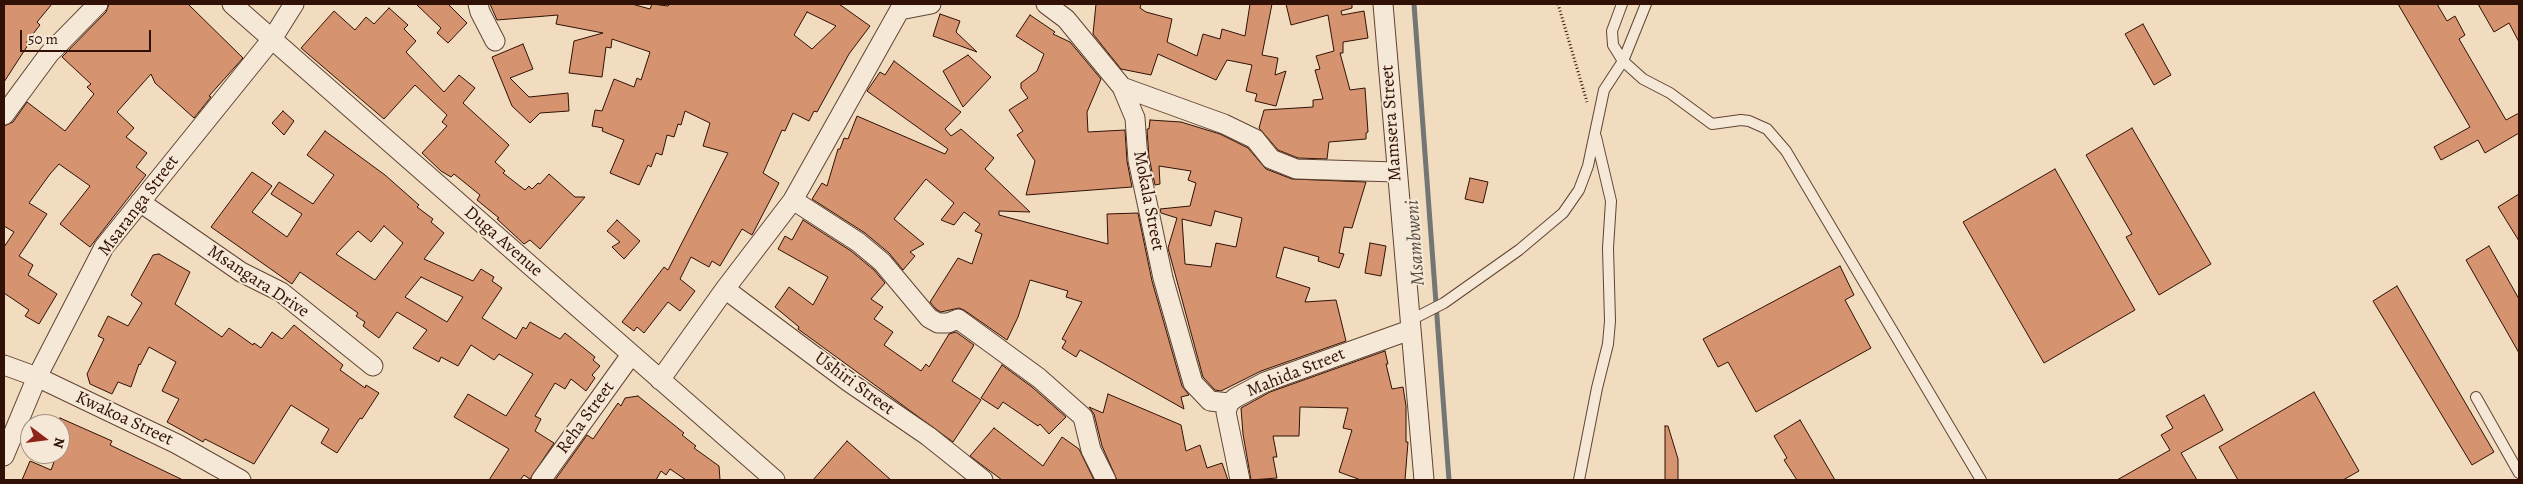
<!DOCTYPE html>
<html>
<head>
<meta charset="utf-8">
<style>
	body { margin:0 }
	#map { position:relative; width:2523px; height:484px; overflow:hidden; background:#f1dcc0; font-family:Alegreya,serif }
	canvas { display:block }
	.frame { position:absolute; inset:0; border:5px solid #311105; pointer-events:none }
	.north { position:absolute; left:20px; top:414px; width:50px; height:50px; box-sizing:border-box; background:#f6e8d6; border:1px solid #a79282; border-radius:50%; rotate:105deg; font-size:14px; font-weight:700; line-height:20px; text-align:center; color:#311105 }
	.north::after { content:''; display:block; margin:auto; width:18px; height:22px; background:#8f2418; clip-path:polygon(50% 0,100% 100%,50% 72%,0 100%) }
	.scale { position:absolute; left:20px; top:30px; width:131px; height:22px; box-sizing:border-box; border:2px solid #311105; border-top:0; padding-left:6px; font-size:15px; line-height:18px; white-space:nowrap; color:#311105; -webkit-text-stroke:4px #f6e8d6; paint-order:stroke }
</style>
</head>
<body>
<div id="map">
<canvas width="2523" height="484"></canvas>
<div class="frame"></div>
<div class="north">N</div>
<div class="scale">50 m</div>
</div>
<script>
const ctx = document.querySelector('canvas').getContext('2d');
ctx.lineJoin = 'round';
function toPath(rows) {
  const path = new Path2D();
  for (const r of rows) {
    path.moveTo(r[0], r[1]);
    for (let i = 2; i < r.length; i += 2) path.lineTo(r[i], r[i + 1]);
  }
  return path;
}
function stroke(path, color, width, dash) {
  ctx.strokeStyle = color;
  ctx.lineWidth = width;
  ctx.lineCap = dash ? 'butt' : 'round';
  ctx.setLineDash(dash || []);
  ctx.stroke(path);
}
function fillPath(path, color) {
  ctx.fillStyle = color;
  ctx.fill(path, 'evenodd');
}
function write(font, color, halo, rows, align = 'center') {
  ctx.font = font + ' Alegreya,serif';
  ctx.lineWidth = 4;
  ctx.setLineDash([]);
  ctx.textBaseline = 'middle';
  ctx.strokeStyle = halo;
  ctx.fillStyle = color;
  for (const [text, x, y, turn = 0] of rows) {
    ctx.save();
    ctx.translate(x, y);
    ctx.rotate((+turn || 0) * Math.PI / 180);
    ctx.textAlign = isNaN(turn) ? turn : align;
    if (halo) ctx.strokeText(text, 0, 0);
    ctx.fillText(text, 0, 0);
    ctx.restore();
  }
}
stroke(toPath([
	[1414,4,1449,480]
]), '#737673', 5);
const building = toPath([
	[4,4,52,4,37,22,40,25,26,43,28,45,4,82,4,4],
	[109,4,188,4,243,58,209,96,211,97,194,118,155,83,151,74,117,112,134,128,126,137,147,153,136,167,146,175,90,247,60,224,90,186,59,164,50,174,29,203,47,214,19,256,33,265,28,275,57,294,39,324,25,316,29,310,4,293,4,247,14,232,4,226,4,126,13,122,27,102,65,131,94,94,87,87,91,84,62,57,106,12,109,4],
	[416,4,448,4,467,23,448,43,437,33,441,28,416,4],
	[490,4,632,4,650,9,652,4,668,6,670,4,839,4,870,26,849,54,817,112,814,111,809,121,793,113,785,131,782,130,763,173,779,183,752,235,742,229,720,266,712,261,709,267,691,257,680,279,695,291,680,311,668,302,644,333,637,327,634,331,622,322,664,267,668,270,728,153,703,146,710,123,685,111,681,125,678,124,674,137,667,135,662,155,656,153,651,167,648,165,639,185,610,173,624,140,602,131,603,128,592,126,595,110,602,111,614,79,634,87,637,78,641,80,650,52,612,39,611,48,606,47,602,77,569,73,574,41,603,33,556,24,558,15,497,20,490,4],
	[807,12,836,26,812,49,794,35,807,12],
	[1096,4,1141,4,1140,8,1146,12,1172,19,1167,42,1197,56,1203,34,1220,39,1222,29,1245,36,1250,4,1272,4,1262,55,1278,58,1275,75,1286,71,1276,106,1255,101,1257,94,1246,91,1252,65,1227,60,1216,80,1158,54,1151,75,1121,69,1093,34,1096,4],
	[1286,4,1352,4,1352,8,1341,11,1342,15,1364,11,1368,38,1343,42,1343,53,1340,53,1350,90,1365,88,1368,132,1366,133,1366,139,1329,142,1327,159,1298,158,1278,150,1259,128,1264,110,1313,107,1313,100,1323,99,1315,70,1320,69,1316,56,1334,51,1328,15,1291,25,1286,4],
	[2398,4,2437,4,2447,21,2455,16,2465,35,2459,39,2506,120,2519,113,2519,133,2485,153,2478,140,2441,160,2434,147,2470,127,2398,4],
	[2478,4,2519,4,2519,42,2509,23,2494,32,2478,4],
	[389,8,408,25,404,29,416,41,406,52,444,92,459,75,475,88,463,103,509,145,495,162,505,171,503,173,525,190,529,186,532,189,538,183,540,184,549,174,575,197,585,197,540,249,530,240,524,244,497,219,499,218,477,200,480,195,454,174,451,177,441,171,422,153,447,126,442,122,447,115,415,85,384,119,301,48,334,11,355,30,366,17,374,24,389,8],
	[940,14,960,21,956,32,977,52,933,36,940,14],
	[1030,15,1055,32,1053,34,1070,42,1101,79,1087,112,1088,132,1125,130,1127,161,1132,187,1026,195,1035,161,1017,135,1023,131,1009,110,1028,98,1021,88,1021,83,1037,71,1044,54,1016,36,1030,15],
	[2143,24,2171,75,2154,85,2125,34,2143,24],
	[523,44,533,69,510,78,529,97,568,93,569,111,540,113,530,123,512,106,492,57,523,44],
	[968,55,991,77,963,107,943,71,968,55],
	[894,61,961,112,945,129,951,136,961,129,994,158,985,169,1030,212,999,211,999,215,1108,244,1107,214,1138,213,1152,281,1182,386,1189,395,1181,397,1184,409,1080,350,1076,357,1062,348,1066,341,1062,339,1082,302,1066,297,1068,291,1030,280,1018,317,1007,340,964,310,959,308,941,312,936,309,930,302,958,258,972,264,982,234,975,231,980,224,964,212,954,225,941,220,954,203,926,179,894,219,924,244,910,252,915,256,903,270,889,253,865,233,812,199,822,183,827,186,838,149,840,149,844,138,848,139,857,116,945,154,948,149,867,91,880,72,885,75,894,61],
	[283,111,294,121,284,135,272,123,283,111],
	[1150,120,1181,122,1220,134,1248,148,1266,169,1292,179,1366,182,1352,228,1344,227,1339,253,1344,254,1339,268,1318,261,1319,257,1284,247,1276,277,1310,288,1305,302,1336,300,1346,341,1261,371,1221,391,1215,390,1203,377,1168,248,1177,218,1161,213,1160,209,1190,206,1196,183,1188,180,1191,171,1159,166,1160,184,1155,185,1149,158,1147,129,1149,129,1150,120],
	[1215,211,1242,218,1236,247,1216,243,1211,267,1185,264,1182,219,1211,226,1215,211],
	[2132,128,2211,264,2159,295,2126,237,2132,234,2086,155,2132,128],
	[325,131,385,175,419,205,417,207,433,219,431,222,444,233,424,259,473,281,481,269,494,277,492,281,502,288,482,318,516,339,523,327,526,329,530,322,560,339,565,333,595,357,593,360,600,366,592,375,595,378,586,391,571,379,565,389,555,383,535,416,541,419,535,431,554,443,530,479,524,475,520,480,489,480,509,449,454,417,468,394,506,416,533,374,499,354,494,360,471,345,458,366,441,357,439,362,413,348,427,330,397,312,379,338,363,326,365,322,356,316,358,313,300,272,292,284,211,227,252,172,272,186,252,212,287,237,302,214,271,194,279,182,313,204,334,175,307,155,325,131],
	[384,226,403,243,375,280,336,254,358,231,371,242,384,226],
	[421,277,463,297,447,322,405,297,421,277],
	[2055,169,2135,310,2044,363,1963,222,2055,169],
	[1470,178,1488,182,1483,203,1465,199,1470,178],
	[2519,194,2519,241,2498,207,2519,194],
	[617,220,640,241,624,259,612,247,620,242,607,231,617,220],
	[803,220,851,251,874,270,885,283,871,299,883,307,874,319,893,332,884,345,921,371,926,364,929,367,949,334,956,332,974,345,952,381,981,400,953,442,798,329,799,327,775,307,789,287,813,305,828,277,778,249,785,236,792,240,803,220],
	[1370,243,1386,246,1381,276,1365,273,1370,243],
	[2489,246,2519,299,2519,353,2466,260,2489,246],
	[159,254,190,272,175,304,222,337,229,328,253,345,254,343,261,348,272,332,282,339,294,325,343,365,340,370,365,388,366,385,379,393,362,419,360,418,337,453,321,443,329,429,291,405,254,464,205,439,203,442,167,422,179,399,162,391,176,362,149,347,140,365,139,364,131,387,118,382,112,394,90,384,87,374,104,339,98,336,108,316,128,326,142,303,131,295,153,255,159,254],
	[1840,266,1854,295,1845,300,1871,348,1756,412,1728,362,1718,367,1703,339,1840,266],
	[2397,286,2494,452,2472,465,2373,301,2397,286],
	[1385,351,1388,364,1386,364,1392,389,1403,387,1406,406,1406,442,1408,442,1405,480,1361,480,1339,472,1352,430,1343,428,1348,408,1300,407,1299,436,1273,436,1277,457,1273,457,1277,478,1251,480,1243,434,1241,408,1270,392,1385,351],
	[1002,365,1032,387,1066,417,1049,434,1040,424,1038,426,1003,402,998,409,981,398,1002,365],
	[2314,392,2359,471,2343,480,2238,480,2219,447,2314,392],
	[1108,394,1181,425,1186,451,1200,445,1207,468,1222,463,1228,480,1117,480,1102,446,1094,414,1089,407,1103,413,1108,394],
	[2204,395,2223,430,2181,453,2197,480,2117,480,2170,450,2161,435,2173,428,2166,416,2204,395],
	[638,396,684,433,682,435,696,446,694,448,719,466,720,480,686,480,670,469,666,475,661,471,656,480,555,480,587,435,593,439,618,403,621,406,625,398,638,396],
	[60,418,112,441,110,445,183,480,22,480,30,461,51,470,57,454,60,454,60,418],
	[1800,420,1835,480,1797,480,1784,460,1787,458,1774,436,1800,420],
	[1665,426,1668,426,1678,459,1678,480,1665,480,1665,426],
	[994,428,1043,466,1062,437,1079,449,1094,480,1002,480,970,456,994,428],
	[847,441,891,480,813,480,847,441]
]);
fillPath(building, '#d5936f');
stroke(building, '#311105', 1);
const service = toPath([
	[1622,4,1612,31,1613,45,1623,61,1643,79,1670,93,1712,124,1741,120,1749,121,1767,129,1786,151,1981,480],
	[1409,321,1444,303,1519,250,1563,213,1579,190,1588,166,1604,90,1623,61,1646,4],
	[2476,397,2519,473],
	[1579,480,1597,388,1608,344,1610,321,1608,248,1611,201,1596,137]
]);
const minor = toPath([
	[232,4,775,480],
	[478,4,480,12,495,41],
	[1046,4,1066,19,1122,87,1135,118,1138,160,1163,278,1193,383,1210,401,1229,403],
	[1383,4,1424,480],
	[900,10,931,4],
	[1122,87,1224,124,1255,139,1271,159,1296,169,1396,172],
	[4,115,49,54,98,4],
	[793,200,858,242,882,262,929,318,938,323,948,323,958,319,1039,378,1083,417,1091,450,1106,480],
	[140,202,241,272,281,292,373,366],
	[725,289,849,382,928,436,983,480],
	[4,365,37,377,177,444,241,480],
	[660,380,725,289,793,200,903,4],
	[4,456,37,377,104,247,272,39,294,4],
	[541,480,631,355],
	[1240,480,1226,412,1229,403,1235,398,1265,382,1410,330]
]);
stroke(service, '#614434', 12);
stroke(minor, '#614434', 21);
stroke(toPath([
	[1558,4,1587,102]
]), '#311105', 3, [1, 2.5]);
stroke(service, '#f6e8d6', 10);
stroke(minor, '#f6e8d6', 19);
write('18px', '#311105', '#f6e8d6', [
	["Mamsera Street",1392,123,-94],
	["Mokala Street",1148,201,79],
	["Msaranga Street",139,206,-53],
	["Duga Avenue",503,242,41],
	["Msangara Drive",258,282,33],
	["Mahida Street",1296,373,-22],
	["Ushiri Street",854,384,36],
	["Reha Street",586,418,-54],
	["Kwakoa Street",124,419,25]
]);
write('italic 19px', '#584c45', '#f6e8d6', [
	["Msambweni",1416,243,-94]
]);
</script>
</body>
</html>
